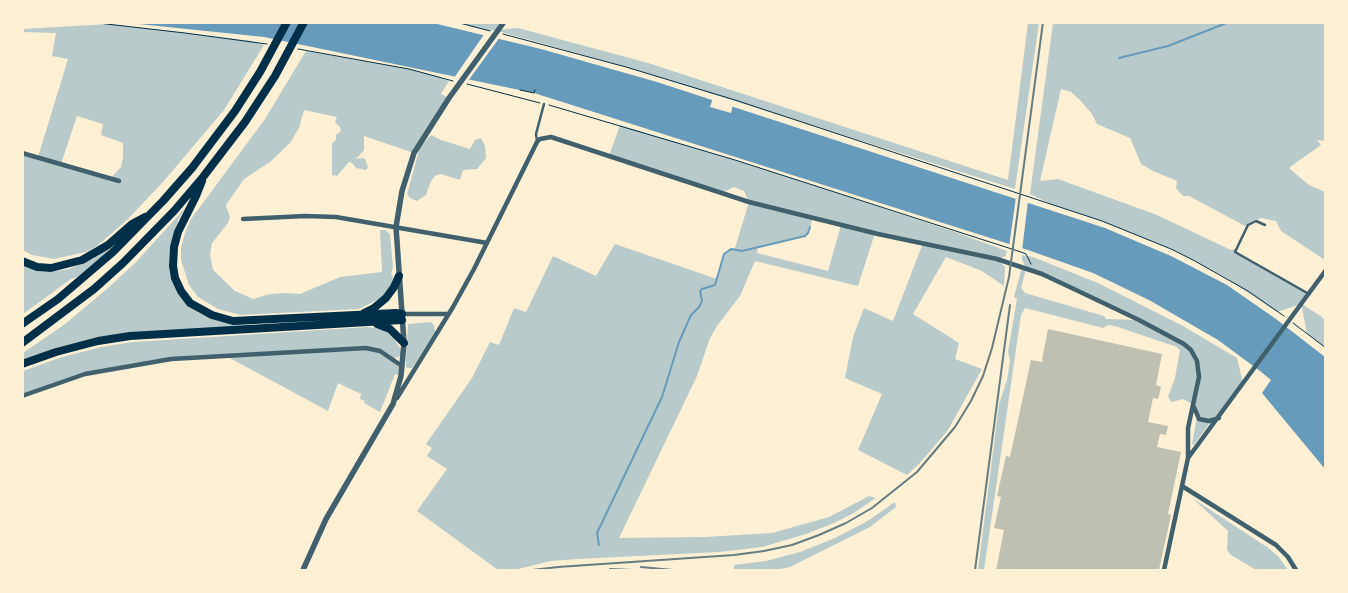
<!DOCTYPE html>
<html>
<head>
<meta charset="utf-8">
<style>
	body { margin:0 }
	#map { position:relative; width:1348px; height:593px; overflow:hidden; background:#fdf0d5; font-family:"Work Sans",sans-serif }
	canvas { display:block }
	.frame { position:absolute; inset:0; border:24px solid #fdf0d5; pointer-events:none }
</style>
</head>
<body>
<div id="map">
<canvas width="1348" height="593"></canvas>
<div class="frame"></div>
</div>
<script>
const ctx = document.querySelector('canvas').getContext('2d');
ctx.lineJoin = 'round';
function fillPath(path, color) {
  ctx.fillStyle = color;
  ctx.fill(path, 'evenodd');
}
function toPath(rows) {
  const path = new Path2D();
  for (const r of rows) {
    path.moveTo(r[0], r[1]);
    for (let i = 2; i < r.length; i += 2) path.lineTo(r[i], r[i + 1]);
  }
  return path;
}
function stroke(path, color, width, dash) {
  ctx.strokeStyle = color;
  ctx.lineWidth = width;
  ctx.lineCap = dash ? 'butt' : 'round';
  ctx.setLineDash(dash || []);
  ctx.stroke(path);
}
fillPath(toPath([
	[456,23,504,23,498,30,518,28,648,63,1008,180,1028,23,1039,23,1015,189,626,67,498,31,486,30],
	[1053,23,1325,23,1325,141,1317,140,1321,145,1290,167,1290,169,1309,185,1325,192,1325,260,1281,231,1276,221,1261,218,1251,222,1247,227,1189,196,1183,196,1176,188,1177,181,1153,171,1141,164,1130,138,1097,124,1092,114,1079,99,1071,92,1061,89,1040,181,1058,179,1157,215,1231,250,1235,249,1235,252,1309,294,1302,304,1322,317,1325,321,1325,348,1307,333,1301,304,1277,312,1221,275,1171,249,1102,221,1051,204,1030,194],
	[109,24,252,41,264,45,224,110,163,182,128,219,97,246,86,252,54,259,32,255,23,250,22,153,38,157,68,59,52,56,56,33,23,32,23,29],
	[77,116,103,124,101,135,123,143,123,157,121,167,110,179,61,164],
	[306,51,409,69,436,76,449,81,441,94,449,98,414,153,364,136,364,150,356,159,363,158,365,159,368,167,366,170,356,168,352,163,349,162,337,176,332,175,332,143,336,140,336,135,341,131,340,127,335,122,337,117,304,110,299,128,290,143,270,162,244,179,226,205,227,209,230,217,228,223,212,243,210,255,213,270,235,291,253,299,270,294,285,293,300,294,340,277,382,272,380,230,385,230,390,234,393,267,391,274,393,276,391,286,381,298,359,309,240,315,218,309,198,297,189,285,181,260,181,248,185,233,191,219,265,119],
	[620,125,773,172,955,232,1007,251,1006,256,997,259,1005,267,1004,286,982,271,946,257,913,314,959,343,955,359,982,369,948,430,920,463,907,475,858,450,882,394,845,378,853,337,864,308,893,321,923,243,875,233,858,286,755,261,740,296,717,326,710,338,697,376,619,538,705,537,772,533,829,517,869,496,876,498,852,514,834,523,806,534,762,547,720,552,577,559,551,561,514,570,498,570,417,511,447,469,427,456,432,448,426,444,472,378,490,342,499,345,514,308,526,312,553,256,596,276,615,244,717,279,724,254,731,249,735,248,749,202,744,191,734,187,722,193,609,156],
	[813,218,841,225,828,271,757,253,758,247,805,236,808,233],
	[431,135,441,140,470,149,475,140,481,138,485,146,486,158,477,169,463,170,460,180,441,174,435,176,431,181,426,195,417,201,410,198,407,194,420,147],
	[187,206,179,218,170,247,169,266,177,291,189,306,199,313,232,323,253,325,131,333,98,338,55,348,23,361,23,353,65,324,108,288,136,262],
	[107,249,108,251,100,259,77,277,71,279,23,314,22,265,36,271,50,272,69,269,93,259],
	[1022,255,1033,257,1098,283,1183,326,1237,358,1243,383,1219,418,1212,420,1194,445,1192,444,1197,416,1194,405,1183,399,1172,402,1168,397,1175,378,1180,350,1177,347,1115,326,1108,325,1103,328,1025,308,1021,315,984,570,978,570,999,404,1007,380,1010,361,1008,352,1017,299,1014,297,1021,271,1026,268,1022,260],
	[1026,269,1138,320,1106,319,1104,316,1025,293,1021,288],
	[431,322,434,325,435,332,412,368,408,368,406,367,406,356,408,324],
	[368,327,382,329,392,335,404,355,392,359,402,366,401,376,395,374,380,412,364,403,365,401,360,399,361,394,338,383,328,411,226,356,171,359,85,374,23,396,23,371,59,358,101,347,133,342],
	[1192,498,1267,547,1278,556,1288,570,1256,570,1231,555,1227,550,1228,531],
	[895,502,896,507,870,527,790,567,775,570,734,570,734,565,766,561,800,552,835,538,866,522]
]), '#b9caca');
fillPath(toPath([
	[129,23,433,23,541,49,657,82,1105,228,1171,256,1227,285,1276,319,1325,357,1325,469,1262,393,1271,380,1260,371,1218,340,1149,300,1093,273,1028,250,534,93,264,37]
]), '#669bbc');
fillPath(toPath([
	[485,33,500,37,468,81,454,78],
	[713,98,733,104,731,113,710,107],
	[1016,197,1028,201,1022,251,1009,247]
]), '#fdf0d5');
stroke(toPath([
	[1119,58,1168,46,1229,22],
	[599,545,597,533,662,397,679,342,691,315,699,307,702,301,700,291,702,289,715,285,724,254,731,249,742,251,805,236,808,233,810,227]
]), '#669bbc', 2);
fillPath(toPath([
	[1048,329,1162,354,1156,385,1161,387,1158,399,1153,398,1148,422,1168,426,1166,435,1160,434,1157,447,1181,452,1168,514,1171,515,1159,570,996,570,1004,530,994,528,1001,497,997,496,1006,456,1010,457,1031,360,1043,362,1043,361,1042,360]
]), '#bec0b2');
stroke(toPath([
	[89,22,185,33,267,44],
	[456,22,490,31],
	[503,34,626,67,735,100,1102,221,1171,249,1193,260,1248,291,1284,316],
	[298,49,409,69,453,81],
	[467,84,540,103],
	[520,90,534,93,535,90],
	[549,105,735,160,1021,252,1026,254,1031,264],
	[1293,323,1326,348]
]), '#003049', 1);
stroke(toPath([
	[537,141,536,134,544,104],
	[1265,225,1256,221,1248,225,1235,252,1309,294]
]), '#3f606c', 2.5);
stroke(toPath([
	[22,153,119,181],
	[243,219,305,216,336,217,487,243],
	[402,314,448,314],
	[22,396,85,374,171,359,366,348,380,351,402,366],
	[397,398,453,307,474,269,537,142,540,139,551,137,749,202,878,234,997,259,1042,274,1076,290,1139,320,1184,344,1191,350,1197,361,1199,377,1188,428,1188,458,1164,570],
	[1194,407,1199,419,1209,421,1219,418],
	[1188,458,1326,270],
	[1182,486,1276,545,1288,557,1296,570]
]), '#3f606c', 4.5);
stroke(toPath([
	[303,570,326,519,393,404,401,376,404,343,396,227,402,191,414,153,449,98,504,22]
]), '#3f606c', 5.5);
stroke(toPath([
	[202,181,196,196,178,232,174,247,173,266,175,278,181,291,190,303,212,315,233,321,396,313,402,314],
	[22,261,37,267,51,268,82,260,108,245,132,224,145,217],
	[364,313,374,308,386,298,394,287,399,276],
	[22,324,58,299,113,252,163,201,192,168,235,111,260,72,287,22],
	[377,324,390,329,404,343],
	[22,343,94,289,123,263,174,211,203,177,245,122,275,76,304,22],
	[22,364,56,352,98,341,130,336,402,320]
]), '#003049', 8);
stroke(toPath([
	[641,567,673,570],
	[610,569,633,570],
	[532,570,558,567,734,555,764,551,792,545,819,535,846,523,872,508,917,472,955,427,971,401,983,376,992,348,1009,277,1043,22],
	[975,570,1010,305]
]), '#657d81', 2);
</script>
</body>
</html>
